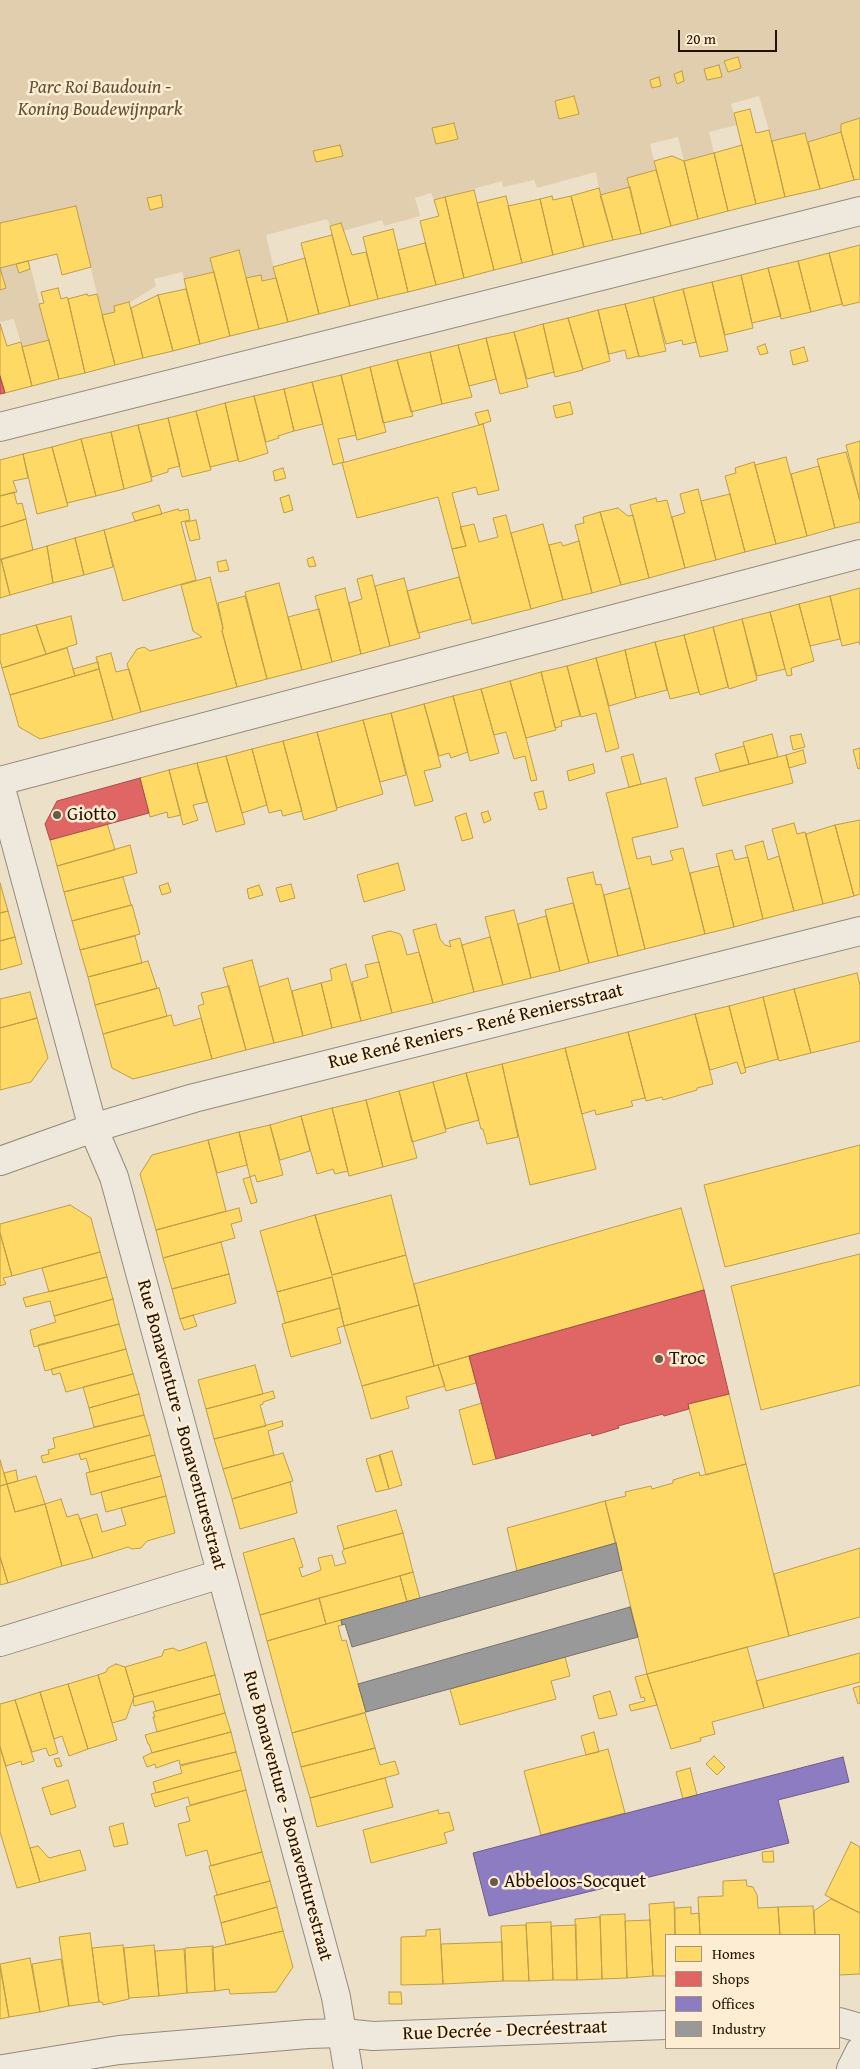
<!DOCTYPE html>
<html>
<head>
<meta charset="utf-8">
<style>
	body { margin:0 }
	#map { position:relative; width:860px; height:2069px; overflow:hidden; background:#ede0c8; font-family:"Gentium Book Plus",serif }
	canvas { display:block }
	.legend { position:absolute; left:665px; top:1934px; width:175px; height:115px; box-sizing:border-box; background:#fdedd2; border:1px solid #a6957e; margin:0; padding:6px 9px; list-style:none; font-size:15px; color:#231201 }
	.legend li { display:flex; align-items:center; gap:10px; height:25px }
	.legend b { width:25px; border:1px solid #a6957e }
	.scale { position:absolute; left:678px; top:30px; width:99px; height:22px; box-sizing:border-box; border:2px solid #231201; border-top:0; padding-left:6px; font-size:15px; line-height:18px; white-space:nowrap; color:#231201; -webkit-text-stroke:4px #fdedd2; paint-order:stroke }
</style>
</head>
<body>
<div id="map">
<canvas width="860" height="2069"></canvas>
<ul class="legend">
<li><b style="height:14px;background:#ffd966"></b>Homes</li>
<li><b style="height:14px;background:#e06666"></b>Shops</li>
<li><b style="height:14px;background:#8e7cc3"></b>Offices</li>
<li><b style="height:14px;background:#999"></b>Industry</li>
</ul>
<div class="scale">20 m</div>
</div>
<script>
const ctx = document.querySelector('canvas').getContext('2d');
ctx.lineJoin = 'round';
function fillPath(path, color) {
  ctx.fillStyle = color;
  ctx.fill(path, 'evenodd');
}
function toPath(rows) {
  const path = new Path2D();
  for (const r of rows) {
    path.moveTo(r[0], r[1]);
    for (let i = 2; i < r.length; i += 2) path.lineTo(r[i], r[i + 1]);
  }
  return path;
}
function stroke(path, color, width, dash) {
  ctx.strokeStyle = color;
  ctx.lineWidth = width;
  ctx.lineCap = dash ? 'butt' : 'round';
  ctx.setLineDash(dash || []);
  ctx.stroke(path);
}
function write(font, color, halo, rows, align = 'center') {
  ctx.font = font + ' "Gentium Book Plus",serif';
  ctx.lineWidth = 5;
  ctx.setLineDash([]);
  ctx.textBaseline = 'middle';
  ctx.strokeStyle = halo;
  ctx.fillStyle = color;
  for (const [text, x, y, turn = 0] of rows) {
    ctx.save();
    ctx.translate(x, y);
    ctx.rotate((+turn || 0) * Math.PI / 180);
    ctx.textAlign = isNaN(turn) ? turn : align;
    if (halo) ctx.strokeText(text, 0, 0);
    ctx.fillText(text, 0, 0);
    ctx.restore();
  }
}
fillPath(toPath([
	[0,0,860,0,860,118,841,124,841,132,808,142,805,133,772,141,759,96,731,104,737,125,709,132,714,153,684,161,678,137,650,144,656,170,627,178,630,187,600,195,596,172,537,188,534,180,503,187,502,181,434,200,431,193,415,198,420,216,384,226,382,220,343,231,341,223,330,226,327,219,266,235,276,278,262,281,261,275,246,278,238,250,210,258,214,272,184,279,182,272,154,279,156,286,115,312,102,315,76,206,0,223],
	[29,261,49,340,22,347,14,319,0,322,0,290,6,288,0,268]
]), '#e1ceaf');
const homes = toPath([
	[738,57,741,68,728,72,724,61,738,57],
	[719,65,722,77,707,80,704,69,719,65],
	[682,71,684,81,677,84,674,74,682,71],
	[659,77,661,86,652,88,650,80,659,77],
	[574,96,579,114,559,119,555,101,574,96],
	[750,109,756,133,769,130,785,197,756,204,734,113,750,109],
	[860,118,860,179,854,180,841,132,841,124,860,118],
	[454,123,458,139,436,144,432,128,454,123],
	[841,132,854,180,820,189,808,142,841,132],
	[805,133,820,189,785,197,772,141,805,133],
	[340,145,343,156,316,162,313,151,340,145],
	[742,145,756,204,728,211,714,153,742,145],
	[714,153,728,211,698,219,684,161,714,153],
	[672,156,684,161,698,219,671,226,654,161,672,156],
	[656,170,671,226,641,234,627,178,656,170],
	[630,187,641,234,613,240,600,195,630,187],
	[599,188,613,240,584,247,571,196,599,188],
	[474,190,494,270,464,278,445,197,474,190],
	[161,195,163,207,150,210,147,198,161,195],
	[506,196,522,263,494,270,477,203,506,196],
	[552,196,553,200,571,196,584,247,553,255,540,199,552,196],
	[445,197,464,278,436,285,420,221,439,216,434,200,445,197],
	[540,199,553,255,522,263,508,206,540,199],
	[76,206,91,267,62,275,57,254,28,261,0,268,6,288,0,290,0,223,76,206],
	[341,223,352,255,366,252,378,299,350,306,330,226,341,223],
	[393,229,408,292,378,299,363,237,393,229],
	[332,235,350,306,319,314,301,243,332,235],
	[425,243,436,285,408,292,398,250,425,243],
	[860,245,860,302,843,306,829,253,860,245],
	[239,250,259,329,230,336,210,258,239,250],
	[829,253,842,304,811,312,798,261,829,253],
	[305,258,319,314,288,322,273,267,305,258],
	[28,261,30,269,19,273,16,264,28,261],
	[798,261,811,312,781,319,768,268,798,261],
	[768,268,781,316,752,323,741,275,768,268],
	[214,272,230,336,200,344,184,279,214,272],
	[261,275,262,281,276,278,288,322,259,329,246,278,261,275],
	[741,275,753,328,725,335,712,282,741,275],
	[712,282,728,351,700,357,683,289,712,282],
	[58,288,61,299,67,297,68,299,85,373,59,379,39,304,44,303,41,292,58,288],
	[186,289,200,344,173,351,158,295,186,289],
	[683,289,696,342,683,345,682,340,666,344,653,297,683,289],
	[87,294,88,296,97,294,115,365,85,373,68,299,87,294],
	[158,295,173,351,143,358,131,308,158,295],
	[653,297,666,351,639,357,625,304,653,297],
	[129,302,143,358,115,365,102,315,115,312,114,306,129,302],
	[625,304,639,356,627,359,625,350,609,354,598,310,625,304],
	[598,310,610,361,583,369,568,318,598,310],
	[568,318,583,370,555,377,543,324,568,318],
	[0,324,7,346,21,342,32,386,5,393,0,376,0,324],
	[543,324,554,372,527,379,514,332,543,324],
	[514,332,528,387,500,394,486,338,514,332],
	[486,338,496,379,469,386,458,345,486,338],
	[49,340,59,379,32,386,22,347,49,340],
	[765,344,768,353,760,355,757,347,765,344],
	[458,345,472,397,442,404,430,352,458,345],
	[804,347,808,361,793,365,790,351,804,347],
	[430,352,442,404,411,412,397,360,430,352],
	[397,360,413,416,383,423,370,367,397,360],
	[370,367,386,432,357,440,341,375,370,367],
	[341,375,356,435,338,439,344,462,333,465,312,382,341,375],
	[312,382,323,424,294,431,284,389,312,382],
	[284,389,294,431,278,436,279,438,266,442,254,396,284,389],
	[254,396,268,453,239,462,225,403,254,396],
	[570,402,573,414,556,418,553,406,570,402],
	[225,403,238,460,210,467,196,411,225,403],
	[488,410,491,421,479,425,475,413,488,410],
	[196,411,211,470,182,477,168,418,196,411],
	[168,418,180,466,168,469,168,472,152,477,138,425,168,418],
	[483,424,499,490,478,495,476,487,452,493,466,546,452,549,438,497,357,518,342,463,483,424],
	[138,425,152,481,124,489,111,432,138,425],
	[111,432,124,489,96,496,81,439,111,432],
	[81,439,96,496,67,503,52,447,81,439],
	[860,441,860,501,846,445,860,441],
	[52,447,68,506,37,514,23,454,52,447],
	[846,452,860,501,860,522,835,528,817,459,846,452],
	[23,454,28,478,13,481,17,492,0,496,0,460,23,454],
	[786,457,807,536,776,544,755,465,786,457],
	[754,462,776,544,745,552,725,476,736,473,735,468,754,462],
	[819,466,835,528,807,536,791,474,819,466],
	[283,468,286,478,275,481,273,471,283,468],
	[698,489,716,560,685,568,672,517,685,513,680,494,698,489],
	[14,492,17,504,22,503,26,519,0,527,0,496,14,492],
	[730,494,745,552,716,560,701,501,730,494],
	[289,495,293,510,284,513,280,498,289,495],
	[656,498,657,502,667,500,685,568,649,578,630,505,656,498],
	[159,505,162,514,135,521,132,513,159,505],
	[618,508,628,516,633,515,649,578,621,585,600,512,618,508],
	[178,509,179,511,188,509,190,520,181,522,196,580,123,601,104,530,178,509],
	[600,512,621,585,592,593,575,525,584,523,583,517,600,512],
	[506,515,531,609,472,624,452,549,466,546,460,527,474,524,479,542,498,537,493,518,506,515],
	[26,519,33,550,0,560,0,527,26,519],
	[196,520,200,539,190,541,185,522,196,520],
	[543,524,563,600,531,609,511,533,543,524],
	[104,530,113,567,84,575,75,538,104,530],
	[75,538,84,575,53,583,47,546,75,538],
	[579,541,592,593,563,600,549,545,561,542,563,546,579,541],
	[47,546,53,583,10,595,1,559,47,546],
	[313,557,316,566,309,567,307,559,313,557],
	[1,559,10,595,0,598,0,560,1,559],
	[226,560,229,570,219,572,217,562,226,560],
	[372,575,390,646,361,654,349,603,362,599,357,579,372,575],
	[210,577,223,628,222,631,237,687,141,712,127,664,137,649,144,647,150,651,202,637,193,631,181,585,210,577],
	[459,577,471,619,418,633,407,591,459,577],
	[404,578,420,638,390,646,375,586,404,578],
	[279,583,302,670,267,679,245,592,279,583],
	[345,588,361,654,332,662,315,596,345,588],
	[860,588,860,645,859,642,842,646,830,596,860,588],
	[245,596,267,679,237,687,222,631,223,628,218,603,245,596],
	[830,596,840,639,810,646,799,604,830,596],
	[799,604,814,661,791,668,792,675,787,676,770,612,799,604],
	[319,609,332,662,302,670,288,617,319,609],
	[770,612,785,669,757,676,742,619,770,612],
	[71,616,77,644,46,654,36,625,71,616],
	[742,619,757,680,729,689,713,627,742,619],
	[36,625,46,654,2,668,0,660,0,635,36,625],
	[713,627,728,687,700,695,684,635,713,627],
	[684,635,699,692,670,699,655,642,684,635],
	[655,642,667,690,636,698,625,650,655,642],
	[67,648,75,676,10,695,2,668,67,648],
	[625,650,636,698,609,706,596,658,625,650],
	[111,653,116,672,129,669,141,712,113,720,96,657,111,653],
	[596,658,619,748,606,752,596,713,581,717,567,666,596,658],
	[98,662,99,669,75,676,73,669,98,662],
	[567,666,580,716,561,721,562,726,555,728,541,672,567,666],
	[99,669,113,720,40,739,19,727,10,695,99,669],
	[541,672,556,730,526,738,510,681,541,672],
	[510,681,526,738,537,780,531,781,525,756,514,759,506,732,494,735,481,689,510,681],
	[481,689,499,753,470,761,453,696,481,689],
	[453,696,468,752,451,758,449,753,439,756,424,704,453,696],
	[424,704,441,767,424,771,433,801,415,806,391,713,424,704],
	[391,713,406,775,380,782,363,720,391,713],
	[363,720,383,794,337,808,317,732,363,720],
	[317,732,337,810,304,820,283,741,317,732],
	[772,734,778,757,749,764,743,742,772,734],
	[801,734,805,747,793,750,790,736,801,734],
	[283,741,302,811,283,816,281,810,269,813,252,749,283,741],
	[744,746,749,764,720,771,715,754,744,746],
	[860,748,860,768,858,769,853,750,860,748],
	[252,749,267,805,242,813,226,756,252,749],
	[803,750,806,763,789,768,786,755,803,750],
	[633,754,641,784,629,787,621,757,633,754],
	[786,755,793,783,703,806,695,778,786,755],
	[226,756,245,824,216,832,197,763,226,756],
	[197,763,207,802,193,805,198,820,183,825,169,770,197,763],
	[593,764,595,773,569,781,567,771,593,764],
	[169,770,181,815,168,818,167,812,150,817,140,778,169,770],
	[666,778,678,827,632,838,637,859,650,856,652,865,673,860,670,851,683,848,705,934,645,949,606,793,666,778],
	[543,791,547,808,539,810,534,793,543,791],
	[488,811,491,820,484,823,481,813,488,811],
	[466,813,473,838,462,841,455,817,466,813],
	[860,820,860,894,854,896,835,825,860,820],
	[107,823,115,850,57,866,50,840,107,823],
	[794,823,797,834,805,832,823,904,794,911,772,829,794,823],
	[835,825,854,896,823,904,806,834,835,825],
	[763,841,768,860,779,856,794,911,763,919,745,846,763,841],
	[130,845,137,873,64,892,57,866,130,845],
	[732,850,735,860,748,857,763,919,734,927,716,854,732,850],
	[398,863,405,890,364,902,357,875,398,863],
	[719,866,734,927,705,934,690,873,719,866],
	[593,872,596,885,601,884,618,956,589,963,567,878,593,872],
	[123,877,131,905,72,921,64,892,123,877],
	[0,883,8,911,0,913,0,883],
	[168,883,171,892,162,895,159,886,168,883],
	[291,884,295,898,280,902,276,888,291,884],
	[259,885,263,895,249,899,247,889,259,885],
	[630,888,645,949,618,956,604,895,630,888],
	[573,903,589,963,560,971,545,910,573,903],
	[132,905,140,934,80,950,72,921,132,905],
	[514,910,531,978,503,985,485,917,514,910],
	[8,911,15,937,0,941,0,913,8,911],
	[546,916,560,971,531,978,518,924,546,916],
	[436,924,440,939,445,945,451,947,449,941,460,938,474,992,433,1003,413,930,436,924],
	[390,931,400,934,402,937,407,955,419,952,433,1003,392,1013,372,936,390,931],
	[135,936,142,963,88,977,80,950,135,936],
	[15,937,22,964,0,970,0,941,15,937],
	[490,937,503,985,474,992,462,945,490,937],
	[252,960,274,1043,246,1050,223,968,252,960],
	[148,961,157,988,95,1005,88,977,148,961],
	[379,962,392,1013,361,1021,352,982,368,977,365,965,379,962],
	[346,964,361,1021,332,1028,321,983,332,980,330,969,346,964],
	[857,973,860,985,860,1041,811,1053,794,989,857,973],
	[288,978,303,1036,274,1043,259,987,288,978],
	[321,983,332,1028,303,1036,292,991,321,983],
	[229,986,246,1050,212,1059,198,1006,204,1004,201,993,229,986],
	[159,988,167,1016,103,1034,95,1005,159,988],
	[794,989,811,1053,779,1061,763,997,794,989],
	[30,992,37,1018,0,1028,0,999,30,992],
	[763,997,778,1059,745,1068,729,1006,763,997],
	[729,1006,746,1072,741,1074,737,1062,710,1070,695,1014,729,1006],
	[695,1014,713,1084,697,1088,697,1090,663,1100,662,1097,646,1101,628,1032,695,1014],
	[171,1015,174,1026,201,1018,212,1059,133,1079,112,1068,103,1034,171,1015],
	[37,1018,48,1058,31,1082,0,1090,0,1028,37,1018],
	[628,1032,645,1098,631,1101,633,1106,596,1115,595,1110,582,1114,565,1048,628,1032],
	[565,1048,596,1169,530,1185,502,1064,565,1048],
	[502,1064,518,1137,487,1144,483,1129,481,1129,466,1073,502,1064],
	[466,1073,479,1120,446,1129,433,1082,466,1073],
	[433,1082,446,1132,412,1142,399,1091,433,1082],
	[399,1091,417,1158,383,1167,366,1100,399,1091],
	[366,1100,383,1167,349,1176,332,1108,366,1100],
	[332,1108,348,1171,335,1174,333,1169,317,1174,301,1116,332,1108],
	[301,1116,310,1151,280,1160,270,1125,301,1116],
	[270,1125,283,1175,257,1182,255,1175,250,1177,239,1132,270,1125],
	[239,1132,247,1165,217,1173,208,1140,239,1132],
	[208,1140,226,1211,156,1230,140,1174,152,1155,208,1140],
	[860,1145,860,1233,725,1267,704,1185,860,1145],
	[250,1177,257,1202,251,1204,243,1179,250,1177],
	[391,1195,406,1255,332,1275,315,1215,391,1195],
	[70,1205,91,1218,100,1252,12,1276,0,1233,0,1224,70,1205],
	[239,1208,242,1221,231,1224,235,1238,163,1258,156,1230,239,1208],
	[681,1208,704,1290,434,1366,414,1284,681,1208],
	[315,1215,332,1275,406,1255,419,1305,344,1326,332,1277,277,1292,260,1231,315,1215],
	[0,1233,12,1276,3,1278,6,1284,0,1286,0,1233],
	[221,1242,229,1274,172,1289,163,1258,221,1242],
	[100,1252,107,1277,49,1292,42,1268,100,1252],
	[860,1254,860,1385,761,1410,731,1286,860,1254],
	[229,1274,236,1303,180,1319,172,1289,229,1274],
	[107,1277,113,1299,54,1316,50,1301,26,1307,23,1298,107,1277],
	[332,1277,340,1308,285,1323,277,1292,332,1277],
	[113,1299,119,1324,34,1347,30,1330,56,1322,54,1316,113,1299],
	[419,1305,434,1366,362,1386,344,1326,419,1305],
	[340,1308,344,1326,337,1328,341,1343,291,1357,282,1324,340,1308],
	[193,1315,197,1326,184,1330,180,1319,193,1315],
	[119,1324,126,1349,45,1371,38,1345,119,1324],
	[126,1349,133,1374,66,1392,60,1373,53,1375,51,1369,126,1349],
	[469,1356,476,1383,446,1391,438,1365,469,1356],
	[255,1365,263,1394,206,1409,198,1380,255,1365],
	[438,1365,445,1386,406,1397,409,1408,371,1419,362,1386,438,1365],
	[133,1374,139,1394,89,1408,83,1387,133,1374],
	[273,1391,275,1398,263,1402,263,1404,260,1405,266,1426,214,1439,206,1409,273,1391],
	[139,1394,144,1415,94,1427,89,1408,139,1394],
	[729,1394,746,1464,706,1475,688,1404,729,1394],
	[482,1403,496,1459,473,1465,459,1410,482,1403],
	[144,1415,150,1435,43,1463,41,1456,49,1454,48,1450,55,1448,53,1438,144,1415],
	[282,1421,283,1426,268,1431,274,1455,223,1469,214,1439,282,1421],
	[150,1435,155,1455,90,1472,86,1458,81,1460,79,1454,150,1435],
	[392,1451,402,1485,389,1489,379,1455,392,1451],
	[283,1453,293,1481,232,1499,223,1469,283,1453],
	[155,1455,161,1476,91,1495,86,1473,155,1455],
	[380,1455,389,1489,376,1492,366,1459,380,1455],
	[0,1460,7,1484,0,1486,0,1460],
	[746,1464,789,1636,647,1674,605,1501,626,1496,625,1492,651,1486,652,1489,673,1483,673,1480,699,1472,700,1476,746,1464],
	[16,1470,18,1481,7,1484,4,1473,16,1470],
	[36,1476,45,1504,15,1512,7,1484,36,1476],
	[161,1476,166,1496,106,1512,101,1492,161,1476],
	[290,1482,297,1513,240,1529,232,1499,290,1482],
	[7,1484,15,1512,45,1504,62,1566,8,1583,0,1557,0,1486,7,1484],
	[166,1496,175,1533,147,1541,141,1548,132,1549,128,1547,93,1558,80,1519,97,1514,102,1532,126,1525,121,1508,166,1496],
	[61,1499,67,1517,78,1514,93,1558,62,1566,45,1504,61,1499],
	[605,1501,616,1543,517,1571,507,1528,605,1501],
	[396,1510,403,1533,344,1549,337,1526,396,1510],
	[403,1533,413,1572,260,1615,243,1553,294,1538,303,1567,299,1568,302,1577,321,1570,318,1558,332,1555,335,1566,346,1563,342,1552,344,1549,403,1533],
	[860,1548,860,1617,789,1636,774,1574,860,1548],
	[0,1557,8,1583,0,1585,0,1557],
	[413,1572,420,1598,407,1602,400,1576,413,1572],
	[400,1576,407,1602,326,1624,319,1598,400,1576],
	[319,1598,326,1624,267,1641,260,1615,319,1598],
	[341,1620,342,1625,338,1626,342,1641,346,1640,366,1712,292,1733,267,1641,341,1620],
	[206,1642,215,1675,134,1697,125,1667,162,1656,164,1650,173,1648,179,1651,206,1642],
	[747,1647,764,1708,712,1722,715,1734,700,1738,701,1741,671,1749,647,1674,747,1647],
	[860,1653,860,1682,764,1708,756,1681,860,1653],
	[565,1657,570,1676,551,1681,556,1699,460,1725,450,1689,565,1657],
	[116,1664,125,1667,134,1697,126,1719,112,1723,98,1675,106,1672,108,1668,116,1664],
	[647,1674,657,1705,631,1711,629,1705,645,1701,644,1697,641,1698,635,1677,647,1674],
	[98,1675,117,1740,88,1749,68,1684,98,1675],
	[215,1675,220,1694,156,1711,153,1701,134,1706,133,1697,215,1675],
	[68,1684,88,1749,69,1756,62,1736,54,1739,40,1692,68,1684],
	[860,1686,860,1703,858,1704,853,1688,860,1686],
	[610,1691,617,1715,599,1719,593,1696,610,1691],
	[40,1692,58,1753,49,1756,46,1748,32,1752,15,1700,40,1692],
	[220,1694,225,1713,157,1732,153,1717,155,1717,153,1712,220,1694],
	[15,1700,34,1761,22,1765,21,1761,6,1766,0,1747,0,1704,15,1700],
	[225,1713,231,1732,152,1753,149,1744,148,1744,145,1735,225,1713],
	[365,1713,375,1748,301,1767,292,1733,365,1713],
	[231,1732,236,1752,180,1765,179,1760,156,1768,155,1764,147,1767,143,1757,151,1753,231,1732],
	[594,1732,599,1752,586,1755,581,1736,594,1732],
	[0,1747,40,1882,17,1888,0,1832,0,1747],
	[375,1748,380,1765,395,1761,399,1774,310,1798,301,1767,375,1748],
	[608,1749,625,1813,541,1835,524,1771,608,1749],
	[236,1752,241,1770,156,1793,153,1782,182,1773,180,1766,236,1752],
	[714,1756,725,1767,717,1775,706,1764,714,1756],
	[59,1758,62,1766,57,1767,54,1759,59,1758],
	[690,1768,697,1795,683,1799,676,1772,690,1768],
	[241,1770,246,1790,190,1805,188,1797,155,1807,151,1794,241,1770],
	[385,1778,393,1807,317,1827,310,1798,385,1778],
	[68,1780,76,1807,51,1815,42,1788,68,1780],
	[246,1790,262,1852,211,1866,207,1850,186,1856,178,1824,190,1821,186,1807,246,1790],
	[438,1810,439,1814,449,1812,454,1830,444,1833,447,1843,371,1863,363,1830,438,1810],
	[123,1823,128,1844,114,1847,109,1827,123,1823],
	[851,1842,860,1847,860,1913,825,1895,851,1842],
	[38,1846,49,1858,80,1850,86,1870,40,1882,30,1848,38,1846],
	[773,1851,774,1862,763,1862,762,1852,773,1851],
	[262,1852,270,1881,217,1895,209,1866,262,1852],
	[746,1880,747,1886,753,1887,757,1895,758,1908,778,1907,780,1935,700,1935,698,1897,723,1896,723,1881,746,1880],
	[270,1881,277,1907,221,1923,214,1896,270,1881],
	[831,1899,860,1913,860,1974,839,1975,839,1935,815,1935,814,1911,831,1899],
	[674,1902,675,1935,666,1935,666,1976,653,1976,649,1904,674,1902],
	[813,1906,815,1935,780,1935,778,1907,813,1906],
	[277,1907,283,1931,226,1945,221,1923,277,1907],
	[691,1907,691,1914,699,1913,700,1935,675,1935,675,1908,691,1907],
	[625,1914,627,1978,602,1979,600,1915,625,1914],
	[600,1917,602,1979,577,1980,575,1919,600,1917],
	[650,1920,653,1976,627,1978,625,1921,650,1920],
	[551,1922,553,1980,529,1981,526,1923,551,1922],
	[526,1925,529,1981,503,1981,501,1926,526,1925],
	[576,1925,577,1980,553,1980,551,1926,576,1925],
	[440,1929,443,1984,401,1985,401,1937,426,1936,426,1930,440,1929],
	[283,1931,293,1967,276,1992,230,1994,229,1989,215,1991,212,1948,283,1931],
	[90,1933,99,2002,69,2006,59,1937,90,1933],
	[502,1942,503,1981,443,1984,441,1944,502,1942],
	[123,1945,129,1999,103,2005,102,2002,99,2002,92,1948,123,1945],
	[154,1945,159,1996,129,1998,124,1948,154,1945],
	[213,1946,215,1991,187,1993,185,1948,213,1946],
	[184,1949,187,1993,159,1996,155,1951,184,1949],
	[30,1958,40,2012,9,2017,0,1964,30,1958],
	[61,1959,69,2006,40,2012,32,1964,61,1959],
	[0,1967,9,2017,0,2019,0,1967],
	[389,1992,401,1992,402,2004,389,2004,389,1992]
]);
fillPath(homes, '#ffd966');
stroke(homes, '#bd9d48', 1);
const shops = toPath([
	[0,376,5,393,0,394,0,376],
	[140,778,149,813,50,840,45,824,57,801,140,778],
	[704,1290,729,1394,688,1404,689,1409,664,1416,663,1414,618,1426,619,1428,592,1436,591,1433,496,1459,469,1356,704,1290]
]);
fillPath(shops, '#e06666');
stroke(shops, '#a74d48', 1);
const offices = toPath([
	[843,1757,849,1782,778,1800,789,1843,489,1916,473,1853,843,1757]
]);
fillPath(offices, '#8e7cc3');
stroke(offices, '#6e5c89', 1);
const industry = toPath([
	[616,1543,622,1570,352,1647,345,1624,342,1625,341,1620,616,1543],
	[630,1607,638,1637,366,1712,358,1684,630,1607]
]);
fillPath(industry, '#999');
stroke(industry, '#76706b', 1);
const minor = toPath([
	[0,427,860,211],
	[0,781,860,554],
	[0,1161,93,1128,194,1098,860,931],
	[0,1642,221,1574],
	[839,2022,860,2028],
	[3,2069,119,2050,308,2034,343,2033,373,2036,666,2025],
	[851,2069,860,2051]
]);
const tertiary = toPath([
	[0,785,93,1128,114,1177,119,1195,336,1997,348,2069]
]);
stroke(minor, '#948b7c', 30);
stroke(tertiary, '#948b7c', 30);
stroke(minor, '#efe8dc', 28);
stroke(tertiary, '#efe8dc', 28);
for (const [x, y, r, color] of [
	[57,815,5,"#6a5a47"],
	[659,1359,5,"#6a5a47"],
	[494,1882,5,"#6a5a47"]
]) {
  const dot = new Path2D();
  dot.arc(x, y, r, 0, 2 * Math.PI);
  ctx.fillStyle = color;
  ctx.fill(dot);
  stroke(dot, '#fdedd2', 2);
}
write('italic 19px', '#624f37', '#fdedd2', [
	["Parc Roi Baudouin -",100,88],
	["Koning Boudewijnpark",100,110]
]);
write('19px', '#231201', '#fdedd2', [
	["Giotto",67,815],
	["Troc",669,1359],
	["Abbeloos-Socquet",504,1882]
], 'left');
write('19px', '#231201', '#fdedd2', [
	["Rue René Reniers - René Reniersstraat",476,1027,-14],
	["Rue Bonaventure - Bonaventurestraat",181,1425,75],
	["Rue Bonaventure - Bonaventurestraat",287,1816,75],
	["Rue Decrée - Decréestraat",505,2031,-2]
]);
</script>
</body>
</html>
